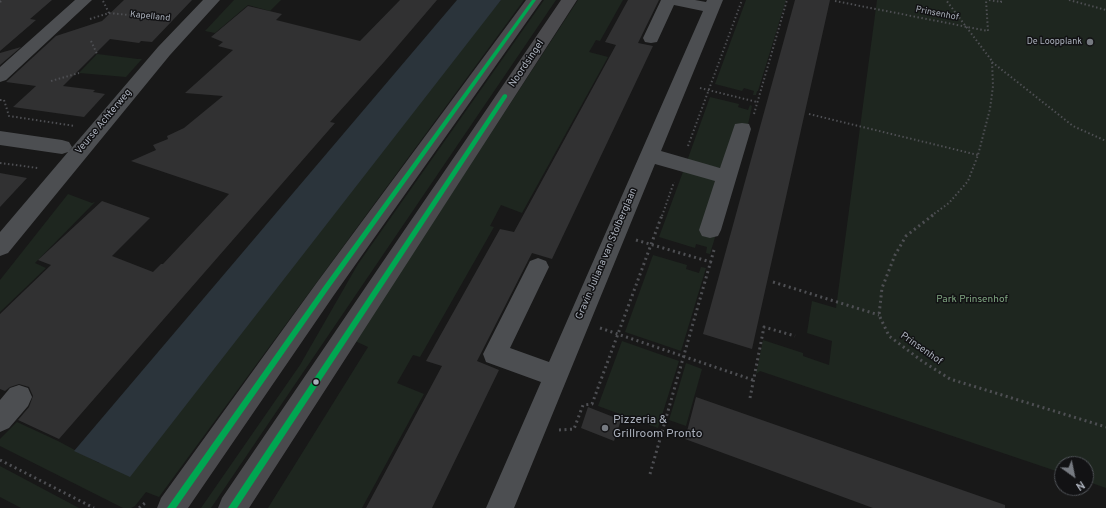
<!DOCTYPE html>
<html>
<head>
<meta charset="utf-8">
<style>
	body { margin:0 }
	#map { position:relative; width:1106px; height:508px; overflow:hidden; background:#181818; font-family:Overpass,sans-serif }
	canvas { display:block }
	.north { position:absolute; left:1054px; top:456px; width:40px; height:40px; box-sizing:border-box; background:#121214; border:1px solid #4e5156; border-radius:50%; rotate:147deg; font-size:11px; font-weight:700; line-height:16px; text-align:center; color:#a9afba }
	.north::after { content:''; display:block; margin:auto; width:14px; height:18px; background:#767a81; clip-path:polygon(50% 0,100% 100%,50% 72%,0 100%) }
</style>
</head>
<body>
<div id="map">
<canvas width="1106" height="508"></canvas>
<div class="north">N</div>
</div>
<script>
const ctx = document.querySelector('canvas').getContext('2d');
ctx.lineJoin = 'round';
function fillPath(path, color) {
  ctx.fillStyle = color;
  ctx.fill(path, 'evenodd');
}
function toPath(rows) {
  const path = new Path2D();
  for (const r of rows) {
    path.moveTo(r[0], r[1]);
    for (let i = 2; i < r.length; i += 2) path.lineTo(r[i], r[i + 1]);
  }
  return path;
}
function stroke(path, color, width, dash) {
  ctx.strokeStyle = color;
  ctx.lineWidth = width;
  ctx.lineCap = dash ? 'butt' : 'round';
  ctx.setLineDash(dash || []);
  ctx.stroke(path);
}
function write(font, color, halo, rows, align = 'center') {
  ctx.font = font + ' Overpass,sans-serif';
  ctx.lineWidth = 3;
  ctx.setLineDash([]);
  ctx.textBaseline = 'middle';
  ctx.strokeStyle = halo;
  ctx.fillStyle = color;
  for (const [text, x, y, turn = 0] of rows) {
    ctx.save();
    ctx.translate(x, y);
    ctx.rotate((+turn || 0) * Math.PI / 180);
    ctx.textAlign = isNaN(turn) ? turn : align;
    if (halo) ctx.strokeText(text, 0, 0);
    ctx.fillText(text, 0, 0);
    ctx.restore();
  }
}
fillPath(toPath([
	[234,0,281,0,270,11,248,5,215,33,205,31],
	[501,0,524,0,159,497,146,492,135,506,131,508,123,508,0,446,0,439,17,422,58,441,99,463],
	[544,0,556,0,211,508,201,508,300,365,358,264],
	[578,0,623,0,600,41,596,40,589,52,608,57,522,213,501,205,490,226,494,227,420,357,413,355,397,383,424,394,362,508,268,508,368,347,355,341],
	[746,0,786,0,758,91,757,91,756,95,753,95,754,91,744,88,742,91,715,84],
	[877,0,1106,0,1106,488,1086,481,1086,464,1062,464,1062,473,760,371,756,374,763,340,803,353,803,356,829,365,832,341,807,333,812,301,836,308],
	[97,54,138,59,142,59,126,77,79,73],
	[710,97,739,104,738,107,748,110,750,105,752,106,747,129,720,168,687,161],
	[684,169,717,181,716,234,710,254,706,253,707,247,696,244,695,248,659,237],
	[68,194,92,203,95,202,35,263,46,268,0,312,0,280],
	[653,255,687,265,686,269,699,273,701,267,706,268,681,351,625,332],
	[622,341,679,361,658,428,598,406],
	[686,363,702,369,686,426,669,420],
	[0,466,79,508,21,508,0,497]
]), '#1e261f');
fillPath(toPath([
	[457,0,501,0,130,477,74,451]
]), '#2b343b');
fillPath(toPath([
	[0,0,52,0,30,19,36,20,0,51],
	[124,0,192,0,152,42,141,41,139,43,110,39,63,86,95,90,93,92,105,94,84,117,13,107,36,86,6,82,56,36,102,21],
	[400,0,437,0,384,62,330,122,335,123,59,439,18,420,29,407,33,396,29,387,19,384,10,387,5,391,0,389,0,314,51,265,38,260,102,201,150,218,112,256,153,272,161,264,163,264,229,194,131,161,156,150,153,145,168,139,167,136,184,128,223,96,185,93,233,50,218,46,223,42,211,37,248,6,282,14,276,20,360,41],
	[628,0,659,0,638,43,653,46,552,259,532,253,477,361,499,370,432,508,366,508,442,366,426,361,500,229,514,232,616,45,605,42],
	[795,0,830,0,752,349,703,334],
	[21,47,0,65,0,53],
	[0,173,27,178,0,207],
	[696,397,1005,505,1005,508,873,508,685,439],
	[588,407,621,420,614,441,581,428]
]), '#313132');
stroke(toPath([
	[989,0,1001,2,1001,0],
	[1069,0,1106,10],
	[103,1,109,13],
	[835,1,988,31,986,0],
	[0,2,3,0],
	[90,19,109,13,168,19],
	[91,41,97,54],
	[992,62,1073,126,1106,141],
	[51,81,79,73],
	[700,88,757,102],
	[0,100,4,100,9,116,75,126],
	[754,114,787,0],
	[809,114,978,155],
	[688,146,742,0],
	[0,163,38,168],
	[662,216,674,182],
	[931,216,949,203,968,181,978,155,990,109,993,86,992,61,946,0]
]), '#4e4f53', 2, [1.5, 2.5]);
stroke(toPath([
	[933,215,906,236,895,255,882,288,879,315,889,336,922,361,950,379,1106,427],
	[636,240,714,263],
	[773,282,879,315],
	[600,328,753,380],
	[750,398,764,327,795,336],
	[559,430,574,429,583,405,592,404,662,215],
	[0,460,94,508],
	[650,474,714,250],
	[139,508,145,503]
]), '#4e4f53', 3, [2, 3.5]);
fillPath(toPath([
	[75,0,92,0,6,80,0,82,0,67,75,0],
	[203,0,220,0,170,55,8,253,0,256,0,232,68,152,62,154,0,145,0,131,62,140,69,142,72,147,69,151,158,47,203,0],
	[661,0,695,0,706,2,707,0,723,0,661,151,720,168,735,124,742,123,749,124,751,129,721,230,718,236,710,238,702,236,699,230,715,181,655,164,514,508,486,508,541,382,486,362,483,354,530,261,538,258,546,261,549,267,510,348,549,362,703,11,674,5,657,42,651,43,645,42,643,38,661,0],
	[19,385,28,388,32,397,28,406,9,428,0,432,0,400,10,388,19,385]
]), '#4c4e51');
fillPath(toPath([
	[526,0,542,0,334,295,188,508,157,508,161,498,318,281,526,0],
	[561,0,577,0,249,508,218,508,222,498,561,0]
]), '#4a4a4d');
fillPath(toPath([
	[532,0,536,0,328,290,176,508,167,508,324,286,532,0],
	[505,94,507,95,507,97,237,508,228,508,503,95,505,94]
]), '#00a651');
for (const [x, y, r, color] of [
	[1090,42,4,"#767a81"],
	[316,382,3.5,"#a9afba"],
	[605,428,4,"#767a81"]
]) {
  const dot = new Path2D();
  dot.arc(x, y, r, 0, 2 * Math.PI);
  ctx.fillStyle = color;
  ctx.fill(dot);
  stroke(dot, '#121214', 1.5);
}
write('9px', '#a9afba', '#121214', [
	["Prinsenhof",937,14,11],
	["Kapelland",150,17,6]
]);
write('9px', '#a9afba', '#121214', [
	["De Loopplank",1082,42]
], 'right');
write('10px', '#a9afba', '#121214', [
	["Noordsingel",527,64,-56],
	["Veurse Achterweg",104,122,-50],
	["Gravin Juliana van Stolberglaan",607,254,-67],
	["Prinsenhof",921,349,35]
]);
write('10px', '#7fa580', '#121214', [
	["Park Prinsenhof",972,300]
]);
write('12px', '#a9afba', '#121214', [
	["Pizzeria &",613,421],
	["Grillroom Pronto",613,435]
], 'left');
</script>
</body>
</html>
